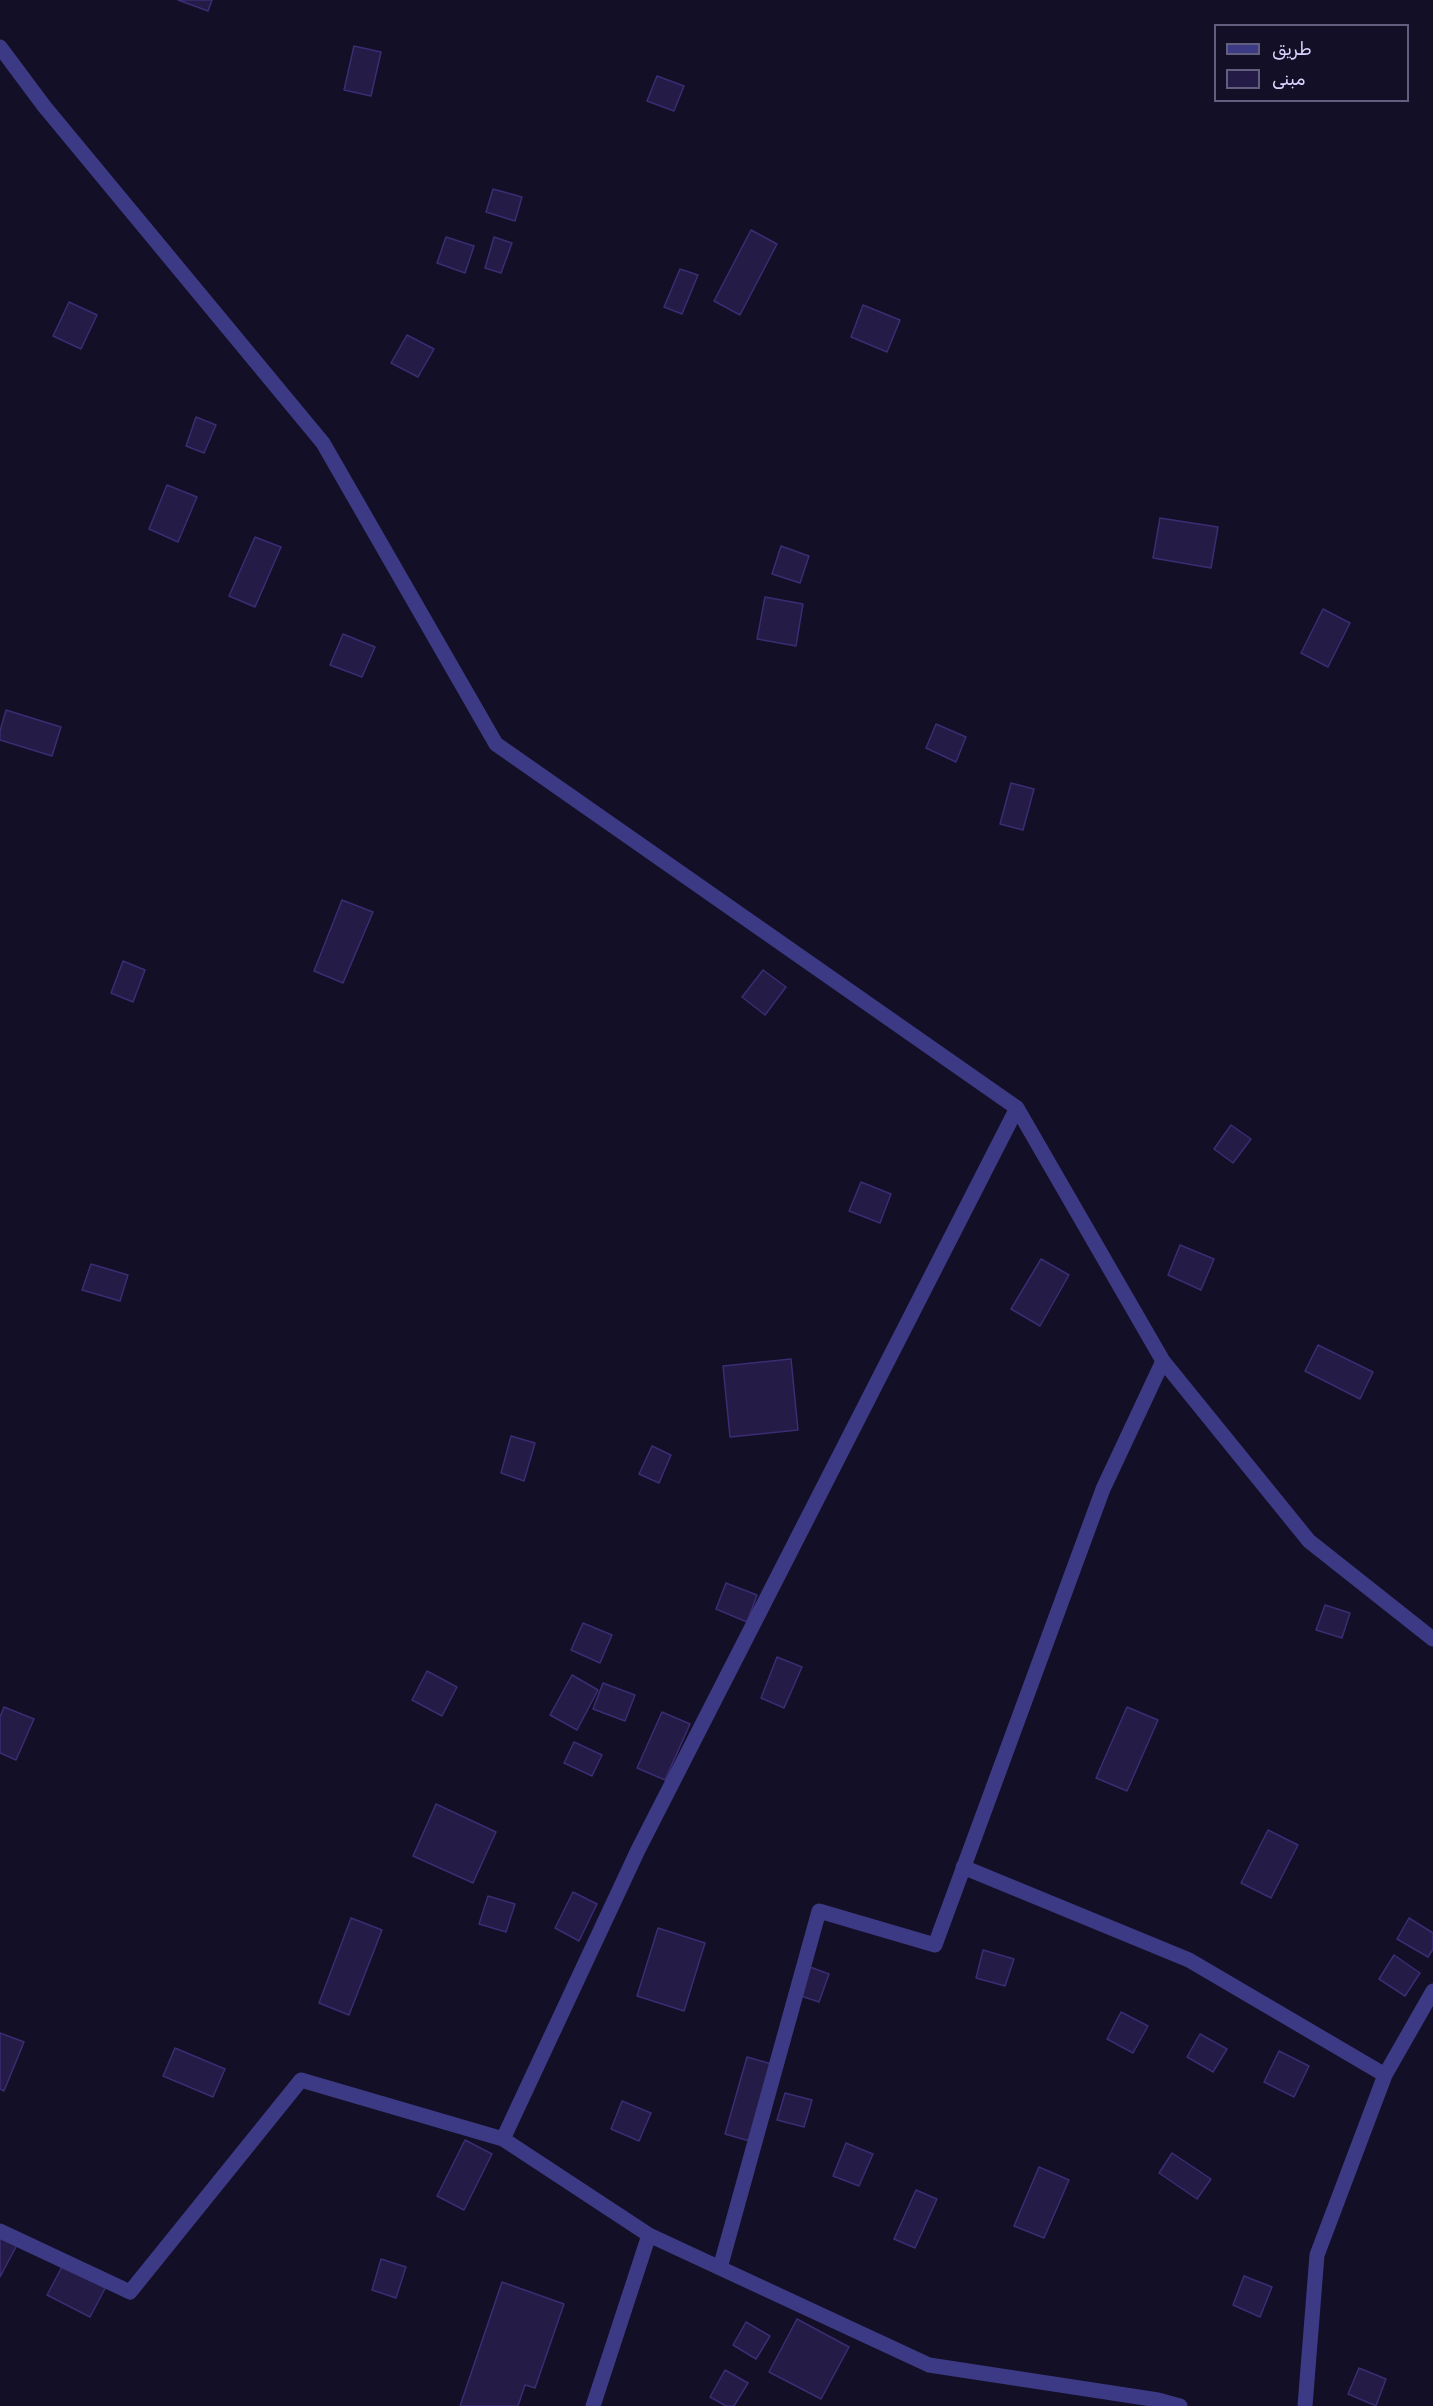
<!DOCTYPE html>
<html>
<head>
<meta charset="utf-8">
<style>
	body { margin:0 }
	#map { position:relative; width:1433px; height:2406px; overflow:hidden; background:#130f26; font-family:Rubik,"Noto Sans Arabic",sans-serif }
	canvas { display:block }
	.legend { position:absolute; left:1214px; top:24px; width:195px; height:78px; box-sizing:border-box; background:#130f26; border:2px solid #625e7d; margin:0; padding:8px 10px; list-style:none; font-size:18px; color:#d9d4ff }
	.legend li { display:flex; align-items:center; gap:12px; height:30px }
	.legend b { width:30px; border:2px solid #625e7d }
</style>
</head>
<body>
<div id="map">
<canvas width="1433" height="2406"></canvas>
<ul class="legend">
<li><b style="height:8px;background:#3d3a85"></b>طريق</li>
<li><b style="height:16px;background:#241b47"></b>مبنى</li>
</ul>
</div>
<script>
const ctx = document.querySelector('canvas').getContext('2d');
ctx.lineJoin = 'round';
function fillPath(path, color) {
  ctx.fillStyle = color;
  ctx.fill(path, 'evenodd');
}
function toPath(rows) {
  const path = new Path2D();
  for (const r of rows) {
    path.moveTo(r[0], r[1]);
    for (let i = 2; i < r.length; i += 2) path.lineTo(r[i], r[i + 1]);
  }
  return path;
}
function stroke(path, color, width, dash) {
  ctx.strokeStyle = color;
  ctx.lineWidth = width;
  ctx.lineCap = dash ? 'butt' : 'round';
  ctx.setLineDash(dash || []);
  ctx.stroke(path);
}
const building = toPath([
	[178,0,212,0,208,11,178,0],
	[354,46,381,52,371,96,344,90,354,46],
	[657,76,684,86,674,111,647,101,657,76],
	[493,189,522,197,515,221,486,212,493,189],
	[751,230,777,244,740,315,714,301,751,230],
	[446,237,474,246,465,273,437,263,446,237],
	[494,237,512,243,501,273,485,268,494,237],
	[680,269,698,275,682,314,664,307,680,269],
	[69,302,97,315,81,349,53,336,69,302],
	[863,305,900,320,887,352,851,337,863,305],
	[407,335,434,349,418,377,391,363,407,335],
	[196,417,216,425,204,453,186,446,196,417],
	[167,485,197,497,178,542,149,529,167,485],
	[1160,518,1218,527,1211,568,1153,558,1160,518],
	[255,537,281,547,255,607,229,596,255,537],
	[781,546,809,556,800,583,772,574,781,546],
	[765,597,803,604,796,646,757,639,765,597],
	[1323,609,1350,623,1328,667,1301,653,1323,609],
	[343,634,375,647,362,677,330,665,343,634],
	[6,710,61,727,52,756,0,740,0,731,6,710],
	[936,724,966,737,956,762,926,748,936,724],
	[1011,783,1034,789,1023,830,1000,824,1011,783],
	[342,900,373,912,343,983,314,971,342,900],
	[123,961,145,970,133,1002,111,993,123,961],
	[763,970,786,987,765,1015,742,997,763,970],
	[1231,1125,1251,1139,1233,1163,1214,1149,1231,1125],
	[861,1182,891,1194,880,1223,849,1211,861,1182],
	[1180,1245,1214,1259,1201,1290,1168,1275,1180,1245],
	[1041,1259,1069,1275,1040,1326,1011,1309,1041,1259],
	[91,1264,128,1275,120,1301,82,1290,91,1264],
	[1318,1345,1373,1372,1360,1399,1305,1371,1318,1345],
	[791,1359,798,1430,730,1437,723,1366,791,1359],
	[511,1436,535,1443,524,1481,501,1473,511,1436],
	[652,1446,671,1455,659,1483,639,1474,652,1446],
	[726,1583,757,1595,747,1622,716,1609,726,1583],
	[1325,1605,1350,1613,1342,1638,1316,1630,1325,1605],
	[583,1623,612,1635,600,1663,571,1650,583,1623],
	[777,1657,802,1667,784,1708,761,1698,777,1657],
	[427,1671,457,1687,442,1716,412,1700,427,1671],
	[572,1675,598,1690,577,1730,550,1715,572,1675],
	[603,1683,635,1695,625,1721,593,1709,603,1683],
	[4,1707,34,1719,16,1760,0,1753,0,1717,4,1707],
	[1127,1707,1158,1720,1127,1791,1096,1778,1127,1707],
	[662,1712,690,1724,665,1780,637,1768,662,1712],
	[574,1742,602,1755,592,1776,564,1763,574,1742],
	[436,1804,496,1832,473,1883,413,1856,436,1804],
	[1268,1830,1298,1845,1271,1898,1241,1883,1268,1830],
	[573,1892,597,1904,579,1941,555,1928,573,1892],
	[488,1896,515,1904,506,1932,479,1924,488,1896],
	[351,1918,382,1930,349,2015,319,2003,351,1918],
	[1409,1918,1433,1933,1433,1949,1428,1957,1397,1939,1409,1918],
	[658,1928,705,1943,684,2011,637,1996,658,1928],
	[983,1950,1014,1959,1005,1986,976,1978,983,1950],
	[1394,1955,1420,1973,1405,1996,1379,1979,1394,1955],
	[810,1967,829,1974,819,2002,801,1996,810,1967],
	[1121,2012,1148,2026,1133,2053,1107,2039,1121,2012],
	[0,2033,24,2042,4,2091,0,2089,0,2033],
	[1200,2034,1227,2049,1213,2072,1187,2057,1200,2034],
	[175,2048,225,2069,213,2097,163,2076,175,2048],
	[1279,2051,1309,2066,1294,2097,1264,2082,1279,2051],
	[747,2057,775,2065,753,2142,725,2134,747,2057],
	[785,2093,812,2100,804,2127,777,2120,785,2093],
	[622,2101,651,2113,639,2141,611,2129,622,2101],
	[465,2140,492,2154,464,2210,437,2196,465,2140],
	[846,2143,873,2154,859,2186,833,2176,846,2143],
	[1172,2153,1211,2179,1197,2199,1159,2173,1172,2153],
	[1039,2167,1069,2180,1044,2238,1014,2226,1039,2167],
	[916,2190,937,2199,915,2248,894,2239,916,2190],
	[0,2237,17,2245,0,2277,0,2237],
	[381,2259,406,2267,396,2298,372,2290,381,2259],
	[65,2261,108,2283,90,2317,47,2295,65,2261],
	[1244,2276,1272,2287,1260,2317,1233,2305,1244,2276],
	[502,2282,564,2304,535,2388,525,2385,518,2406,460,2406,502,2282],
	[797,2319,849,2347,821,2399,769,2372,797,2319],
	[746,2322,770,2336,756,2359,733,2345,746,2322],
	[1359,2368,1386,2379,1376,2406,1348,2394,1359,2368],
	[725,2370,748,2383,734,2406,726,2406,710,2397,725,2370]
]);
fillPath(building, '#241b47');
stroke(building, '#3b2d73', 1.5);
stroke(toPath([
	[0,47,44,106,323,443,496,744,1017,1108,1163,1361,1309,1541,1433,1639],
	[963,1867,1189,1960,1385,2075],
	[503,2139,638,1850,1017,1108],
	[0,2231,130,2292,301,2080,503,2139,649,2235,929,2365,1158,2400,1180,2406],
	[720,2268,819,1911,935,1945,1103,1489,1163,1361],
	[593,2406,649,2235],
	[1305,2406,1317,2255,1385,2075,1433,1991]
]), '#3d3a85', 15);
</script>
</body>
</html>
